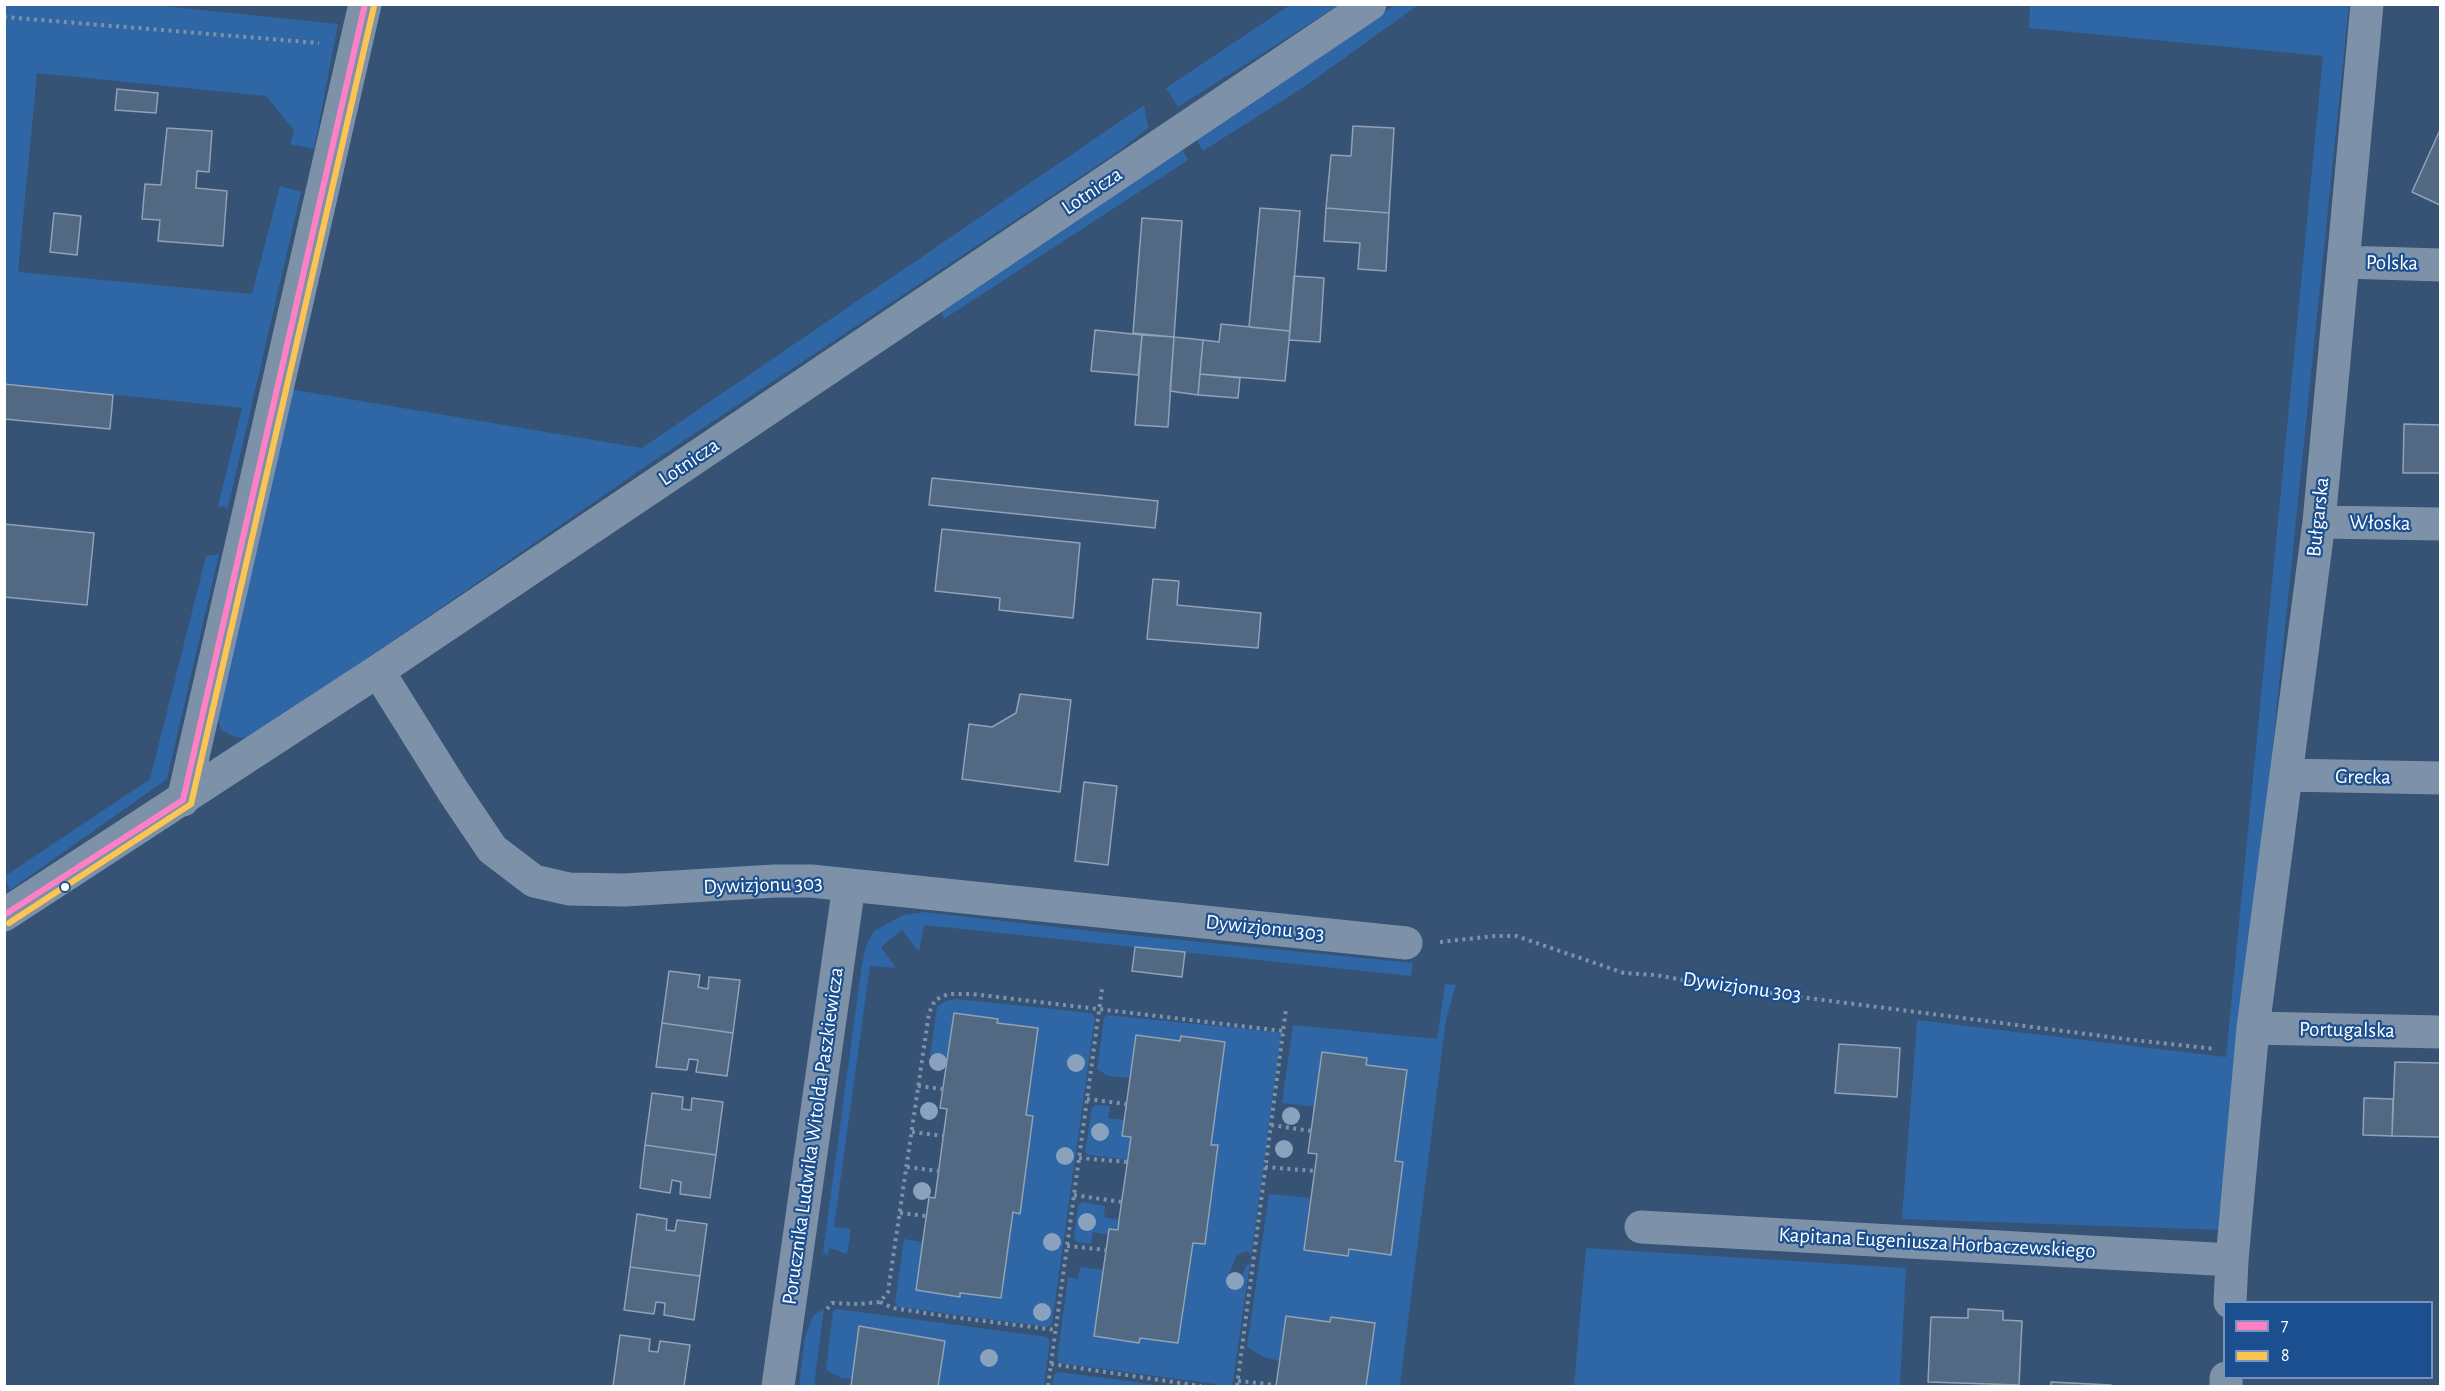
<!DOCTYPE html>
<html>
<head>
<meta charset="utf-8">
<style>
	body { margin:0 }
	#map { position:relative; width:2445px; height:1391px; overflow:hidden; background:#365274; font-family:"Alegreya Sans",sans-serif }
	canvas { display:block }
	.frame { position:absolute; inset:0; border:6px solid #fff; pointer-events:none }
	.legend { position:absolute; left:2223px; top:1301px; width:210px; height:78px; box-sizing:border-box; background:#1b4f8f; border:2px solid #7695bc; margin:0; padding:8px 10px; list-style:none; font-size:18px; color:#fff }
	.legend li { display:flex; align-items:center; gap:12px; height:30px }
	.legend b { width:30px; border:2px solid #7695bc }
</style>
</head>
<body>
<div id="map">
<canvas width="2445" height="1391"></canvas>
<div class="frame"></div>
<ul class="legend">
<li><b style="height:8px;background:#ff80c5"></b>7</li>
<li><b style="height:8px;background:#fcc553"></b>8</li>
</ul>
</div>
<script>
const ctx = document.querySelector('canvas').getContext('2d');
ctx.lineJoin = 'round';
function fillPath(path, color) {
  ctx.fillStyle = color;
  ctx.fill(path, 'evenodd');
}
function toPath(rows) {
  const path = new Path2D();
  for (const r of rows) {
    path.moveTo(r[0], r[1]);
    for (let i = 2; i < r.length; i += 2) path.lineTo(r[i], r[i + 1]);
  }
  return path;
}
function stroke(path, color, width, dash) {
  ctx.strokeStyle = color;
  ctx.lineWidth = width;
  ctx.lineCap = dash ? 'butt' : 'round';
  ctx.setLineDash(dash || []);
  ctx.stroke(path);
}
function write(font, color, halo, rows, align = 'center') {
  ctx.font = font + ' "Alegreya Sans",sans-serif';
  ctx.lineWidth = 4.5;
  ctx.setLineDash([]);
  ctx.textBaseline = 'middle';
  ctx.strokeStyle = halo;
  ctx.fillStyle = color;
  for (const [text, x, y, turn = 0] of rows) {
    ctx.save();
    ctx.translate(x, y);
    ctx.rotate((+turn || 0) * Math.PI / 180);
    ctx.textAlign = isNaN(turn) ? turn : align;
    if (halo) ctx.strokeText(text, 0, 0);
    ctx.fillText(text, 0, 0);
    ctx.restore();
  }
}
fillPath(toPath([
	[5,4,153,5,338,24,314,149,290,144,294,130,266,96,37,73,18,272,252,294,280,186,301,192,228,508,218,506,242,408,5,383],
	[1290,5,1339,5,1178,107,1166,88],
	[1395,5,1418,5,1307,85,1203,151,1196,139],
	[2030,5,2349,5,2223,1230,1902,1219,1917,1020,2226,1057,2323,56,2029,28],
	[1144,105,1148,128,1119,151,652,462,252,738,235,737,221,730,218,720,289,389,642,448],
	[1181,147,1188,160,944,319,940,308],
	[219,554,167,779,10,890,5,876,150,779,206,556],
	[924,912,1109,933,1413,963,1411,976,924,925,919,952,902,930,881,947,896,968,870,966,834,1227,851,1229,847,1254,830,1248,827,1256,823,1252,862,963,867,943,874,931,903,915],
	[1445,984,1456,985,1446,1019,1400,1386,1366,1386,1375,1324,1331,1317,1330,1322,1286,1316,1279,1361,1263,1357,1247,1347,1269,1194,1311,1198,1304,1250,1348,1256,1349,1249,1390,1255,1403,1163,1395,1161,1407,1071,1366,1065,1367,1058,1322,1052,1315,1107,1282,1103,1293,1025,1437,1039],
	[957,999,1091,1013,1095,1017,1052,1324,1048,1327,898,1307,895,1302,904,1239,922,1242,916,1290,959,1297,1013,1212,1020,1213,1033,1116,1026,1115,1038,1029,997,1023,997,1019,954,1013,946,1065,929,1063,937,1007,945,1001],
	[1107,1015,1277,1032,1281,1037,1251,1257,1248,1251,1237,1255,1227,1279,1232,1289,1237,1290,1246,1266,1250,1263,1233,1382,1229,1386,1060,1363,1057,1359,1068,1277,1078,1279,1080,1267,1104,1270,1094,1336,1138,1343,1140,1338,1178,1343,1193,1243,1205,1244,1218,1146,1211,1145,1225,1042,1181,1036,1180,1041,1136,1035,1130,1078,1108,1076,1097,1069,1104,1018],
	[1096,1105,1110,1106,1108,1118,1124,1120,1122,1135,1131,1137,1127,1160,1089,1155,1085,1152,1092,1108],
	[1083,1202,1105,1206,1104,1217,1119,1220,1118,1230,1110,1229,1109,1235,1093,1232,1091,1244,1077,1242,1074,1239,1078,1205],
	[1586,1248,1906,1268,1900,1386,1574,1386],
	[824,1308,814,1386,799,1386,805,1336,813,1316],
	[837,1309,1047,1337,1050,1341,1044,1386,938,1386,944,1341,860,1326,852,1379,841,1378,826,1370,833,1311],
	[1058,1372,1121,1380,1163,1386,1052,1386,1054,1375]
]), '#2f66a5');
const building = toPath([
	[117,89,158,93,156,113,115,110,117,89],
	[1353,126,1394,128,1389,213,1326,208,1331,155,1351,156,1353,126],
	[167,128,212,131,209,172,197,171,196,188,227,191,223,246,158,241,160,220,142,219,145,184,161,185,167,128],
	[2440,130,2440,205,2412,192,2440,130],
	[1260,208,1300,211,1290,331,1249,327,1260,208],
	[1326,208,1389,213,1386,271,1358,269,1360,243,1324,241,1326,208],
	[54,213,81,216,77,255,50,252,54,213],
	[1142,218,1182,221,1174,337,1133,333,1142,218],
	[1294,276,1324,278,1320,342,1289,340,1294,276],
	[1221,324,1290,331,1285,381,1200,374,1203,340,1219,342,1221,324],
	[1095,330,1142,335,1138,375,1091,371,1095,330],
	[1142,335,1174,337,1168,427,1135,425,1142,335],
	[1174,337,1203,340,1198,395,1170,391,1174,337],
	[1200,374,1240,378,1238,398,1198,395,1200,374],
	[4,384,113,395,110,429,4,419,4,384],
	[2404,424,2440,425,2440,473,2403,473,2404,424],
	[932,478,1158,501,1155,528,929,505,932,478],
	[4,524,94,533,87,605,4,597,4,524],
	[942,529,1080,543,1073,618,999,610,1000,598,935,591,942,529],
	[1153,579,1179,581,1177,605,1261,613,1258,648,1147,639,1153,579],
	[1020,694,1071,700,1060,792,962,779,969,724,992,727,1016,713,1020,694],
	[1084,782,1117,786,1108,865,1075,861,1084,782],
	[1135,947,1185,952,1182,977,1132,971,1135,947],
	[669,971,700,975,698,987,708,989,709,977,740,980,733,1033,662,1023,669,971],
	[954,1013,998,1019,997,1023,1038,1028,1026,1115,1033,1116,1020,1214,1013,1212,1001,1298,960,1293,960,1297,916,1290,929,1197,935,1198,944,1131,947,1109,940,1108,954,1013],
	[662,1023,733,1033,727,1076,696,1072,698,1060,689,1059,687,1070,656,1067,662,1023],
	[1136,1035,1180,1041,1181,1036,1225,1042,1211,1145,1218,1145,1205,1244,1193,1243,1178,1343,1140,1338,1139,1343,1094,1336,1109,1229,1118,1230,1119,1220,1131,1137,1122,1136,1136,1035],
	[1839,1044,1900,1048,1897,1097,1835,1093,1839,1044],
	[1322,1052,1367,1058,1366,1065,1407,1070,1395,1161,1403,1162,1391,1255,1349,1249,1348,1256,1304,1250,1317,1154,1308,1153,1322,1052],
	[2395,1062,2440,1063,2440,1137,2392,1136,2395,1062],
	[652,1093,683,1097,682,1109,691,1110,692,1098,723,1102,716,1155,645,1145,652,1093],
	[2364,1098,2393,1099,2392,1136,2363,1135,2364,1098],
	[645,1145,716,1155,710,1198,680,1194,681,1182,672,1180,670,1193,640,1188,645,1145],
	[637,1214,667,1219,666,1230,675,1231,677,1220,707,1224,700,1276,630,1267,637,1214],
	[630,1267,700,1276,694,1320,664,1315,665,1303,656,1302,654,1314,624,1310,630,1267],
	[1968,1309,2003,1311,2003,1320,2022,1321,2019,1385,1928,1382,1931,1317,1968,1318,1968,1309],
	[1286,1316,1330,1322,1331,1317,1375,1323,1366,1386,1276,1386,1286,1316],
	[859,1326,945,1341,938,1386,851,1386,859,1326],
	[620,1335,650,1339,649,1351,658,1352,660,1341,690,1345,684,1386,613,1386,620,1335],
	[2051,1382,2111,1385,2111,1386,2051,1386,2051,1382]
]);
fillPath(building, '#526984');
stroke(building, '#92a2b6', 1.5);
stroke(toPath([
	[4,17,319,43],
	[1440,942,1495,936,1516,936,1624,973,1656,975,1715,986,2133,1040,2216,1049],
	[918,1086,943,1089],
	[1087,1099,1126,1104],
	[1271,1125,1311,1131],
	[912,1132,944,1136],
	[1079,1158,1127,1162],
	[907,1167,938,1171],
	[1265,1167,1315,1171],
	[1074,1195,1122,1202],
	[900,1213,926,1216],
	[1067,1246,1106,1250],
	[880,1302,893,1308,944,1316,1056,1330],
	[827,1309,832,1303,859,1304,880,1302,888,1292,929,1013,935,1000,948,994,972,994,1283,1031],
	[1051,1364,1201,1386],
	[1238,1381,1276,1385],
	[1048,1386,1102,989],
	[1237,1386,1286,1009]
]), '#7d92a8', 4, [3, 4.5]);
stroke(toPath([
	[2344,262,2440,265],
	[2319,522,2440,524],
	[378,671,453,791,492,849,534,881,569,889,624,890,775,881,811,881,1406,943],
	[2286,775,2440,778],
	[183,800,365,4],
	[4,915,378,671,1370,4],
	[2253,1028,2440,1032],
	[1641,1227,2232,1260],
	[2230,1302,2232,1260,2253,1028,2319,522,2367,4],
	[778,1386,849,885],
	[2226,1386,2226,1378]
]), '#7d92a8', 33);
stroke(toPath([
	[4,915,183,800,365,4]
]), '#ff80c5', 6);
stroke(toPath([
	[9,923,191,804,374,6]
]), '#fcc553', 6);
ctx.fillStyle = '#8aa2be';
for (const [x, y] of [
	[938,1062],
	[1076,1063],
	[929,1111],
	[1291,1116],
	[1100,1132],
	[1284,1149],
	[1065,1156],
	[922,1191],
	[1087,1222],
	[1052,1242],
	[1235,1281],
	[1042,1312],
	[989,1358]
]) {
  ctx.beginPath();
  ctx.arc(x, y, 9, 0, 2 * Math.PI);
  ctx.fill();
}
for (const [x, y, r, color] of [
	[65,887,5,"#fff"]
]) {
  const dot = new Path2D();
  dot.arc(x, y, r, 0, 2 * Math.PI);
  ctx.fillStyle = color;
  ctx.fill(dot);
  stroke(dot, '#1b4f8f', 2);
}
write('21px', '#fff', '#1b4f8f', [
	["Lotnicza",1092,191,-34],
	["Polska",2392,263,1],
	["Lotnicza",689,462,-34],
	["Bułgarska",2318,517,-84],
	["Włoska",2380,523,1],
	["Grecka",2363,777,1],
	["Dywizjonu 303",763,885,-2],
	["Dywizjonu 303",1265,928,6],
	["Dywizjonu 303",1742,987,8],
	["Portugalska",2347,1030,1],
	["Porucznika Ludwika Witolda Paszkiewicza",813,1136,-82],
	["Kapitana Eugeniusza Horbaczewskiego",1937,1243,3]
]);
</script>
</body>
</html>
